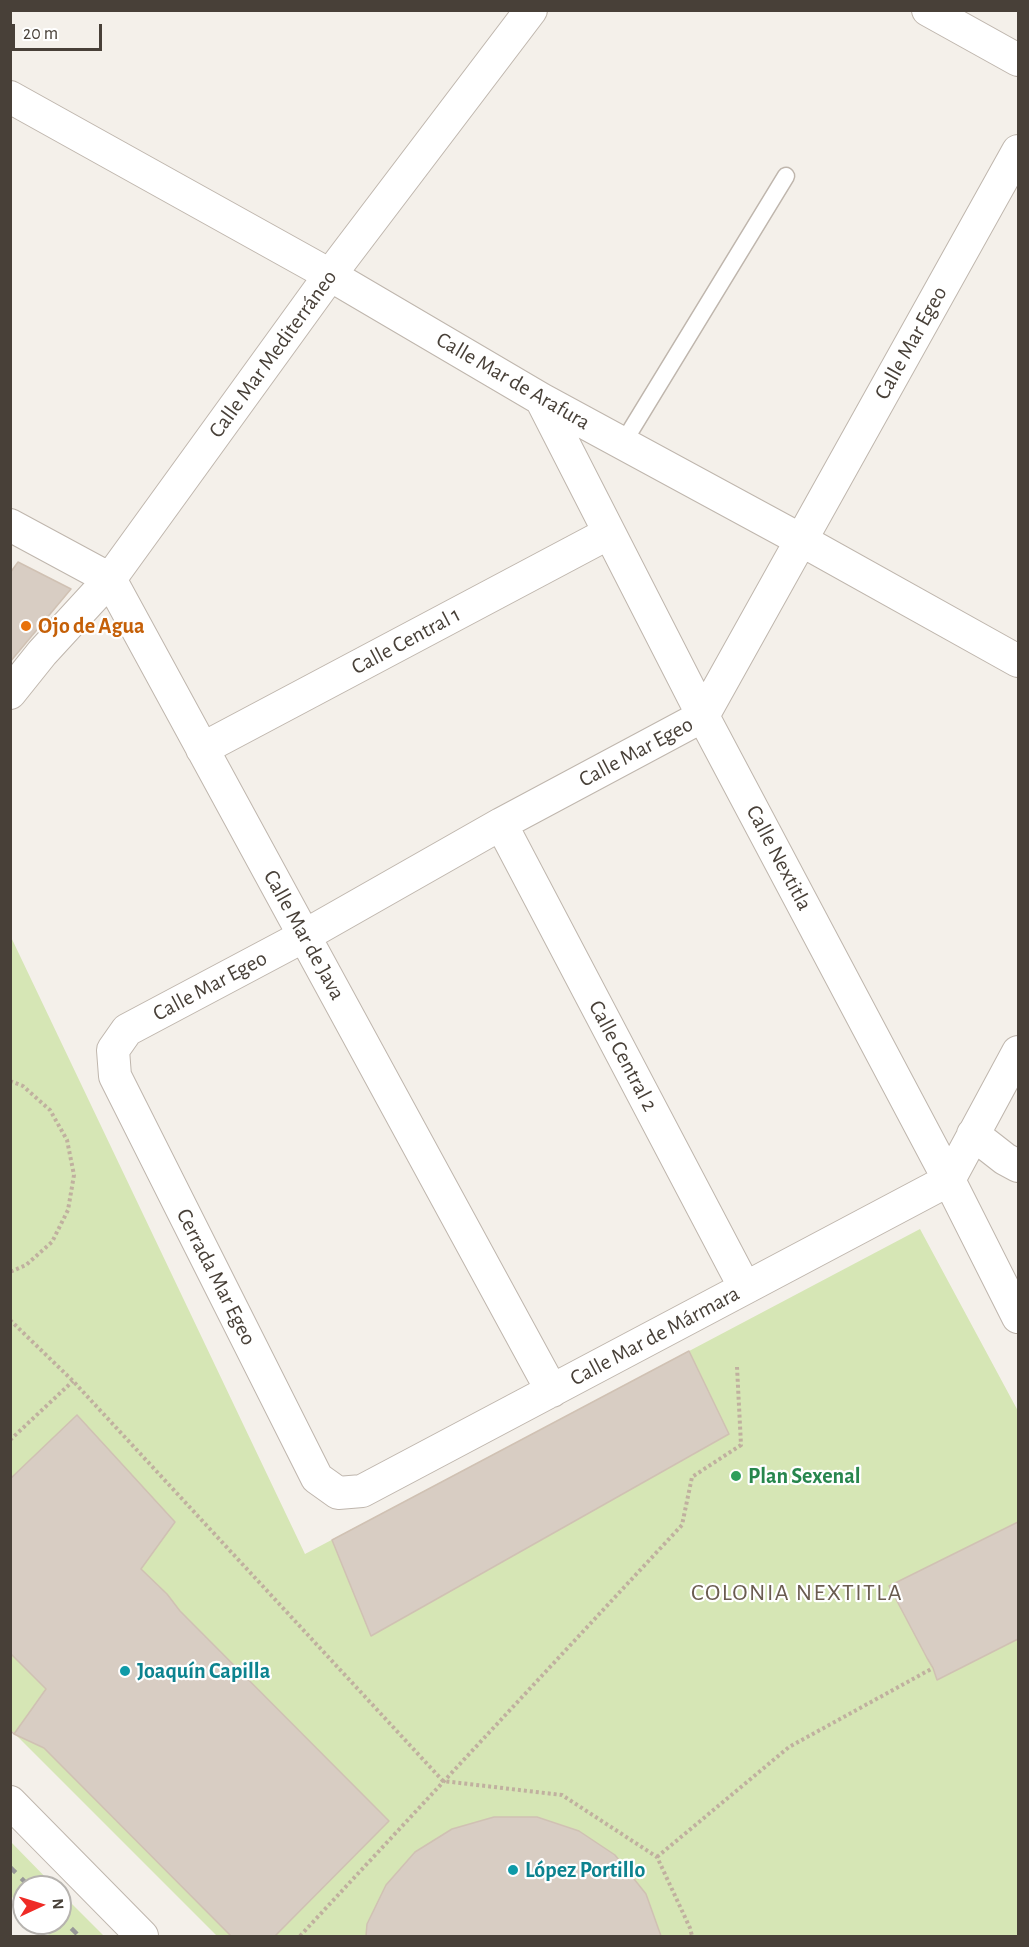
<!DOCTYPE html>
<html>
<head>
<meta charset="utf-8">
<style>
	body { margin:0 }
	#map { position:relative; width:1029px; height:1947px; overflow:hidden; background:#f4f0ea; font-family:"Alegreya Sans",sans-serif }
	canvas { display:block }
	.frame { position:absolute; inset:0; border:12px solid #484038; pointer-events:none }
	.north { position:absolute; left:12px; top:1875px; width:60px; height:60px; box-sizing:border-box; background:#fff; border:2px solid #b6b3af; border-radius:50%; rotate:86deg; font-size:16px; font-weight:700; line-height:24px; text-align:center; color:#484038 }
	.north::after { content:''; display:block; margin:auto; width:21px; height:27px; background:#ef2b26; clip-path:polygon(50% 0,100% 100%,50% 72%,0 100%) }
	.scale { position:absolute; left:12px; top:24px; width:90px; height:27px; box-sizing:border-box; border:3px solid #484038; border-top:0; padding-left:8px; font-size:18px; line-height:21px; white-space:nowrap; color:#484038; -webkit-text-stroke:4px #fff; paint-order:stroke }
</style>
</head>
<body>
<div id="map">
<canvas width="1029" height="1947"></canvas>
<div class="frame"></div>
<div class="north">N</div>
<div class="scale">20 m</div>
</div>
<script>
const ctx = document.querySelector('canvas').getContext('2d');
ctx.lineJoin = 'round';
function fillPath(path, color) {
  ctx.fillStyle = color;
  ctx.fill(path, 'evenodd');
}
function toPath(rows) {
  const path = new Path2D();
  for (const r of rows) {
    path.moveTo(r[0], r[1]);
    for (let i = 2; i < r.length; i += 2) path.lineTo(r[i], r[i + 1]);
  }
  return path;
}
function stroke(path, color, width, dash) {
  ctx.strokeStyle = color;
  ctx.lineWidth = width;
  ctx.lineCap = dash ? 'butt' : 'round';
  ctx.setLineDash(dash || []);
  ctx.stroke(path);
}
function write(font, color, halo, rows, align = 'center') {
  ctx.font = font + ' "Alegreya Sans",sans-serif';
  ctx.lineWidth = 4.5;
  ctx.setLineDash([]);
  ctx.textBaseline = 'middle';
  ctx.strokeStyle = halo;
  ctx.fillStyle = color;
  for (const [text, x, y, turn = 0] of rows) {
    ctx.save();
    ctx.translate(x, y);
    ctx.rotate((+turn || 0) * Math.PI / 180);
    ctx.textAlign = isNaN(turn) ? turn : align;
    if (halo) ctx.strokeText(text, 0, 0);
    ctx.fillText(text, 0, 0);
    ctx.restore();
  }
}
fillPath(toPath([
	[10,935,305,1554,920,1229,1018,1411,1018,1936,217,1936,11,1730],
	[10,1841,55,1887,24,1887,24,1910,11,1896],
	[60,1892,104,1936,50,1936,37,1923,60,1923]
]), '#d6e6b5');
const building = toPath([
	[18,562,71,589,10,662,10,573,18,562],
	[689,1351,729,1434,371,1636,332,1540,689,1351],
	[77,1415,175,1522,141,1569,167,1594,180,1611,389,1821,275,1936,231,1936,44,1748,14,1734,10,1730,10,1479,77,1415],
	[1018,1522,1018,1639,937,1680,933,1668,927,1658,889,1586,1018,1522],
	[10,1653,46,1689,14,1734,10,1730,10,1653],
	[494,1817,537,1817,579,1831,615,1855,646,1894,661,1936,366,1936,367,1924,386,1885,415,1852,452,1829,494,1817]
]);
fillPath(building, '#d8cdc3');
stroke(building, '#d0c1b3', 1.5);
const service = toPath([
	[623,443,786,176]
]);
const minor = toPath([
	[928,10,1018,60],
	[10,97,330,275,541,399,801,540,1018,661],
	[1018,151,703,716,501,824,304,936,127,1030,113,1050,115,1076,317,1478,338,1493,362,1491,949,1180,1018,1052],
	[541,399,703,716,949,1180,1018,1317],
	[10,525,110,579,552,1391],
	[10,693,42,653,110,579,330,275,531,10],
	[202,749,609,533],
	[501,824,745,1288],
	[973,1134,1005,1159,1018,1166],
	[10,1802,142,1936]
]);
stroke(service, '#bfb6ad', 19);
stroke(minor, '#bfb6ad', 34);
stroke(toPath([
	[10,1081,23,1086,50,1110,67,1140,74,1175,68,1210,52,1242,26,1265,10,1272],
	[10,1320,73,1381,443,1781,562,1795,657,1857,690,1928,692,1936],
	[10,1440,73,1381],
	[657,1857,789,1747,933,1668],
	[10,1904,24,1918],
	[29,1923,42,1936],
	[300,1936,682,1525,692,1477,741,1445,737,1367]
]), '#c0b09f', 4, [3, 3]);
stroke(service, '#fff', 16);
stroke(minor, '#fff', 32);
stroke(toPath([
	[10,1867,30,1887],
	[60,1917,79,1936]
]), '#989898', 4.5, [8, 8]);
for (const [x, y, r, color] of [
	[26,626,6,"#e8710a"],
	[736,1476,6,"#2e9e5b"],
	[125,1671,6,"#0f9aa8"],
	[513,1870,6,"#0f9aa8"]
]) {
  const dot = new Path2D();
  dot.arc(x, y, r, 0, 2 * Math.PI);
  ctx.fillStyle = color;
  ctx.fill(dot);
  stroke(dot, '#fff', 2);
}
write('22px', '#484038', '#fff', [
	["Calle Mar Egeo",911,343,-61],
	["Calle Mar Mediterráneo",273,354,-54],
	["Calle Mar de Arafura",513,381,30],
	["Calle Central 1",406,641,-28],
	["Calle Mar Egeo",636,752,-28],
	["Calle Nextitla",779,858,62],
	["Calle Mar de Java",304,935,61],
	["Calle Mar Egeo",210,986,-28],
	["Calle Central 2",623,1056,62],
	["Cerrada Mar Egeo",216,1277,63],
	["Calle Mar de Mármara",655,1336,-28]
]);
write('bold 22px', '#c56008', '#fff', [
	["Ojo de Agua",38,626]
], 'left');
write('bold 22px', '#27864d', '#fff', [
	["Plan Sexenal",748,1476]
], 'left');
write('bold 22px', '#0d838f', '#fff', [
	["Joaquín Capilla",137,1671],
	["López Portillo",525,1870]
], 'left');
ctx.letterSpacing = '1.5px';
write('24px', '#6a5c50', '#fff', [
	["COLONIA NEXTITLA",797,1593]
]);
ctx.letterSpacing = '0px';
</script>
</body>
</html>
